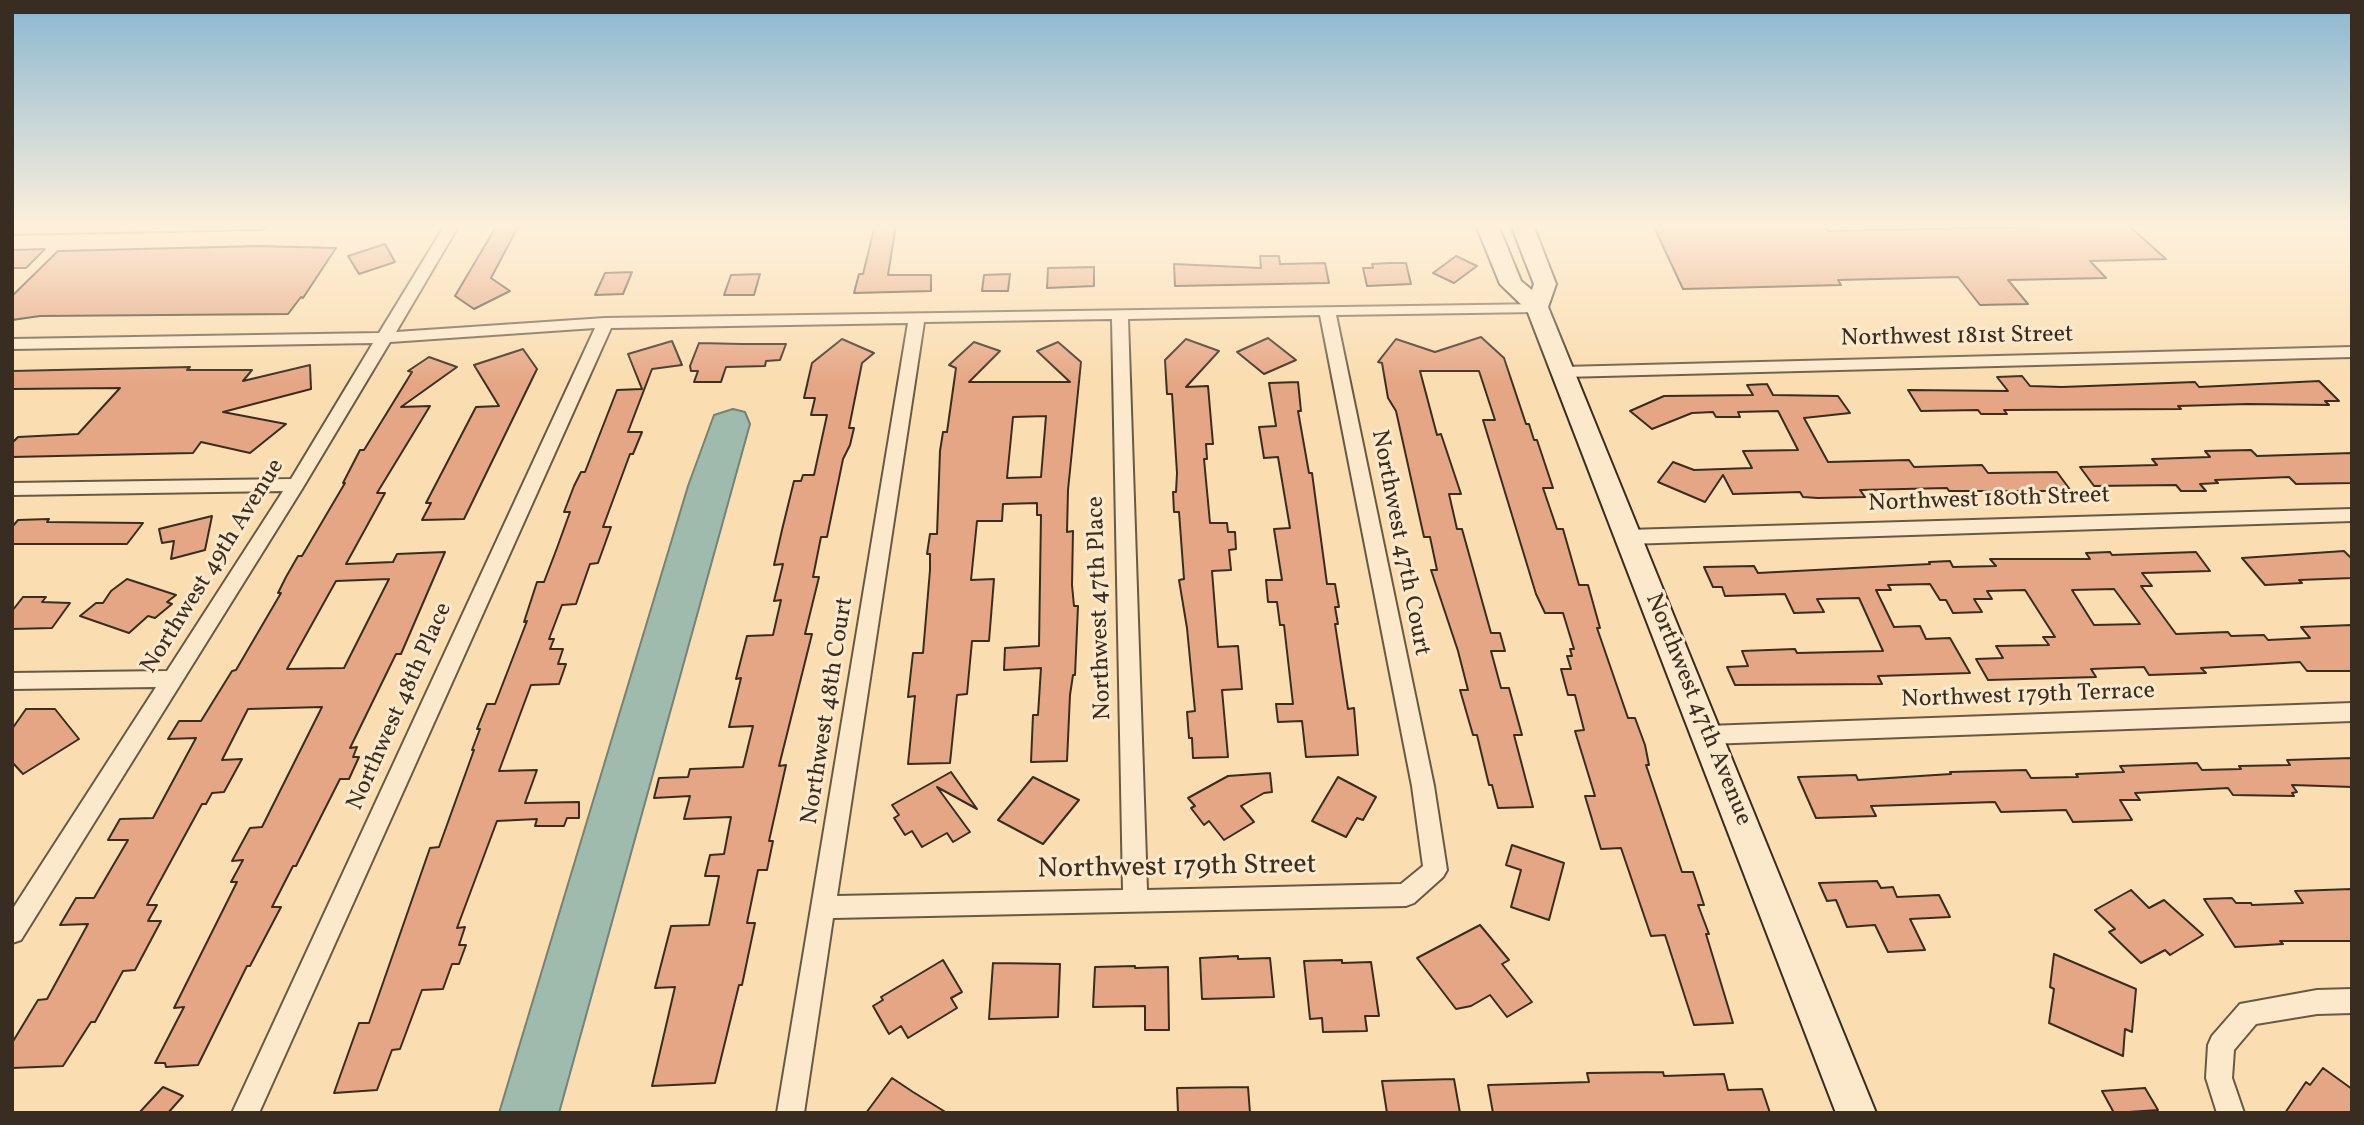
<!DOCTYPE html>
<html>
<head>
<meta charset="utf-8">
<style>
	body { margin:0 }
	#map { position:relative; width:2364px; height:1125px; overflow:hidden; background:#faddb0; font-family:Vollkorn,serif }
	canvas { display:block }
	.frame { position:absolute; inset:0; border:14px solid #382d20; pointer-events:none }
</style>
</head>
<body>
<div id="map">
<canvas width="2364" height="1125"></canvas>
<div class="frame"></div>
</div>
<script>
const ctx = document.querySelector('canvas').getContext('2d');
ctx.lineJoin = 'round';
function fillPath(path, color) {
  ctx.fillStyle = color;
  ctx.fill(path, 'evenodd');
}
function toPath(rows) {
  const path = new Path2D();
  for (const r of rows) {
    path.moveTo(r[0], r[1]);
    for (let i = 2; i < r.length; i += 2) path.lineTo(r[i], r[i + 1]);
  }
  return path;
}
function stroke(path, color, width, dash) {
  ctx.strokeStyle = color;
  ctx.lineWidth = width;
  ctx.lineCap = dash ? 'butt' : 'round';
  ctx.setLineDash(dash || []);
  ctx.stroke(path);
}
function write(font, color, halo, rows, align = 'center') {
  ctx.font = font + ' Vollkorn,serif';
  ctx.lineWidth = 6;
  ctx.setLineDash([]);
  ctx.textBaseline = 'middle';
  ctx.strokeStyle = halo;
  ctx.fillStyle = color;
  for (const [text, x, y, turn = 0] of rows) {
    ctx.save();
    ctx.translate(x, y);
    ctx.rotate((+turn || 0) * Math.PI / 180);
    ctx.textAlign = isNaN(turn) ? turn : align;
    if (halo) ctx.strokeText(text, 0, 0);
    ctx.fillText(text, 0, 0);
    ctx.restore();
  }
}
const water = toPath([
	[733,409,745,412,750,424,559,1113,499,1113,688,486,714,415,733,409]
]);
fillPath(water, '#9ebbae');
stroke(water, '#758275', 2);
const building = toPath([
	[497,225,519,225,491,278,510,291,474,309,455,296,497,225],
	[875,225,896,225,888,275,931,275,931,291,854,293,859,274,863,274,875,225],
	[1653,225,1824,225,1828,231,2128,225,2166,259,2090,261,2106,278,2008,280,2028,304,1980,305,1958,277,1838,280,1841,285,1683,289,1653,225],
	[385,244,395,262,359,274,348,256,385,244],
	[260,246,336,248,303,298,301,297,288,314,40,316,12,320,12,296,58,251,260,246],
	[45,249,26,268,12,268,12,250,45,249],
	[1260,256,1279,256,1280,264,1325,263,1329,283,1175,286,1174,264,1261,268,1260,256],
	[1456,256,1477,266,1454,283,1433,273,1456,256],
	[1389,263,1406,263,1411,284,1367,286,1363,268,1373,268,1372,264,1389,263],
	[1094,267,1094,286,1047,288,1048,268,1094,267],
	[632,272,623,294,595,295,605,273,632,272],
	[760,274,754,295,724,295,731,275,760,274],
	[1010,274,1008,291,982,291,984,275,1010,274],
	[1481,337,1504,358,1526,424,1529,424,1534,440,1537,440,1553,488,1543,488,1557,529,1563,529,1579,585,1588,585,1600,628,1597,628,1628,718,1635,718,1645,745,1649,765,1646,765,1682,872,1693,872,1704,905,1698,905,1709,934,1706,934,1733,1023,1694,1025,1665,935,1651,936,1621,848,1601,849,1585,796,1595,796,1575,731,1584,730,1575,695,1568,695,1561,669,1571,669,1567,656,1572,656,1570,649,1574,649,1563,613,1545,613,1536,594,1483,420,1495,420,1479,371,1420,371,1437,435,1441,434,1461,494,1449,494,1457,529,1462,529,1491,633,1500,633,1505,651,1491,651,1501,688,1509,688,1522,735,1514,735,1533,807,1498,808,1492,785,1489,785,1477,735,1473,735,1460,690,1468,690,1458,651,1431,570,1437,570,1430,537,1424,537,1396,411,1388,398,1382,363,1378,362,1396,339,1435,352,1481,337],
	[1268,338,1296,360,1264,374,1237,352,1268,338],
	[842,339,874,353,862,363,849,428,854,428,850,445,843,459,827,537,821,537,813,577,819,577,805,634,812,634,779,766,786,765,769,841,773,841,767,870,758,870,747,923,755,923,742,985,739,985,715,1083,652,1086,675,987,655,988,671,926,709,925,719,876,705,876,710,855,724,854,731,817,684,819,690,796,654,798,659,778,688,777,690,769,743,767,753,726,729,727,741,678,736,679,747,636,773,635,781,600,774,601,783,564,774,565,782,530,794,481,801,481,803,475,814,475,827,415,811,415,815,398,804,398,812,363,842,339],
	[1186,339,1219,351,1186,387,1208,386,1213,444,1206,444,1207,459,1204,459,1210,523,1227,523,1228,532,1235,532,1236,549,1229,550,1231,570,1212,571,1218,647,1238,646,1242,689,1222,690,1228,757,1193,758,1192,738,1189,738,1187,712,1195,711,1187,628,1179,580,1184,579,1179,512,1174,512,1173,492,1176,492,1177,473,1172,394,1167,394,1165,360,1186,339],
	[672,341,682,365,652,369,628,432,642,432,633,454,630,454,603,527,611,527,598,563,590,564,576,604,562,605,549,639,554,639,550,649,563,649,558,664,566,664,559,684,531,685,499,771,537,770,525,803,579,802,579,818,567,818,564,826,535,826,537,819,497,821,457,928,465,927,459,945,466,945,459,964,452,964,443,989,422,990,400,1049,392,1050,377,1090,334,1093,359,1023,369,1023,430,848,439,847,474,750,472,750,480,729,477,729,487,704,495,704,527,621,524,622,537,582,544,582,557,548,570,512,564,512,574,486,581,472,585,472,617,390,642,389,628,354,672,341],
	[974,342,1000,351,969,382,1070,382,1037,351,1058,342,1081,362,1068,490,1067,532,1073,531,1072,585,1074,606,1078,606,1075,675,1073,675,1070,695,1067,761,1031,762,1033,715,1038,715,1041,668,1004,670,1005,648,1039,646,1041,515,1037,515,1037,503,1003,504,1002,521,977,521,971,580,994,579,989,641,972,641,967,694,957,695,950,763,908,764,915,696,908,697,913,653,923,653,930,570,930,554,927,554,930,534,937,534,940,451,943,432,947,432,956,368,949,365,974,342],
	[1046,416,1041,477,1007,478,1013,417,1046,416],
	[699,343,742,344,786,344,780,360,766,361,765,366,726,367,721,382,694,382,698,371,691,371,690,366,699,343],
	[523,349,537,369,464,519,422,520,431,503,426,503,476,407,499,406,474,365,523,349],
	[429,357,457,367,401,407,430,406,377,493,385,493,346,564,393,562,397,554,445,552,401,654,396,654,350,748,357,747,353,757,359,757,349,779,340,779,296,866,293,866,272,907,281,907,250,966,247,966,198,1065,166,1067,165,1063,155,1063,184,1007,174,1008,237,882,231,882,243,860,232,861,250,828,262,827,322,707,248,709,222,760,242,759,224,792,212,793,206,804,202,804,147,905,157,905,148,921,161,921,135,970,123,971,95,1022,91,1022,63,1066,12,1068,12,1043,38,1000,47,999,88,924,60,925,76,898,94,898,128,840,108,840,120,819,153,818,196,738,168,739,179,721,201,721,232,671,236,670,281,593,278,593,286,577,298,556,302,556,345,483,343,483,360,450,364,450,412,372,408,371,429,357],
	[389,579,344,668,287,669,336,581,389,579],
	[310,365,311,389,223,412,286,424,250,453,201,442,193,453,12,457,12,443,18,437,78,434,120,388,12,389,12,371,190,367,187,370,252,370,243,381,310,365],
	[2022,376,2030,386,2062,387,2195,382,2199,387,2319,381,2339,401,2325,401,2329,405,2248,404,2178,406,2181,409,2004,410,2007,414,1981,414,1978,410,1921,411,1908,390,2008,391,1997,377,2022,376],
	[1298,382,1301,411,1298,411,1309,473,1312,473,1327,584,1335,584,1339,607,1335,607,1338,624,1335,624,1348,709,1354,708,1358,755,1306,757,1302,721,1278,722,1276,704,1293,704,1284,625,1280,625,1277,602,1268,602,1266,580,1282,580,1274,529,1290,528,1278,457,1264,458,1259,427,1276,426,1269,383,1298,382],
	[1767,384,1773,395,1838,396,1850,413,1804,418,1828,462,1909,460,1914,467,1982,465,1988,473,2057,472,2071,491,1949,491,1947,488,1860,490,1865,497,1818,498,1803,497,1800,492,1733,494,1723,475,1705,502,1658,482,1673,462,1694,470,1752,468,1743,451,1798,450,1778,411,1738,412,1740,417,1716,417,1713,412,1692,413,1652,429,1630,411,1664,396,1753,395,1747,385,1767,384],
	[2251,450,2257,456,2352,453,2352,483,2296,484,2289,477,2215,480,2218,483,2200,484,2206,491,2181,491,2176,485,2094,486,2080,467,2157,465,2152,459,2210,457,2205,451,2251,450],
	[212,516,205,550,171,559,174,541,162,543,159,529,212,516],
	[49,519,47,522,143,523,127,544,12,544,12,527,18,520,49,519],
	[2344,551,2352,559,2352,578,2299,580,2302,583,2265,585,2242,558,2344,551],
	[2110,552,2112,555,2196,552,2210,571,2142,573,2152,586,2141,586,2176,634,2228,632,2231,636,2264,635,2268,640,2310,638,2301,627,2352,625,2352,671,2307,671,2300,662,2201,668,2206,673,2149,675,2144,667,2091,669,2096,677,1988,680,1976,659,2003,658,1996,646,2049,645,2043,637,2055,637,2025,590,1987,591,1992,599,1974,599,1982,612,1953,613,1946,600,1940,600,1930,584,1888,585,1891,590,1876,590,1894,627,1920,626,1926,639,1950,638,1970,673,1878,676,1882,684,1735,685,1727,667,1748,666,1742,651,1795,649,1797,653,1883,651,1859,598,1817,599,1824,612,1794,613,1785,594,1725,596,1722,587,1713,587,1704,567,1754,566,1758,573,1930,564,1929,562,1950,561,1953,567,1996,566,1990,559,2090,559,2086,553,2110,552],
	[2114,589,2140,624,2094,625,2072,590,2114,589],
	[127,579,176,595,167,602,172,604,155,618,148,616,129,633,80,616,96,603,103,603,111,591,127,579],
	[23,597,46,597,42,602,70,603,52,628,12,629,12,611,23,597],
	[26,709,55,709,79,739,23,774,12,762,12,729,26,709],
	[2352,758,2352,787,2292,785,2297,792,2292,793,2294,796,2233,795,2228,788,2135,793,2140,800,2120,800,2132,820,2073,822,2066,810,2001,812,1995,802,1871,806,1876,816,1816,818,1798,777,1856,775,1858,780,1951,774,1950,772,2026,770,2031,778,2078,777,2076,774,2124,772,2120,766,2197,763,2202,770,2241,769,2239,766,2290,765,2287,760,2352,758],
	[951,772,977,809,937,787,970,832,953,842,947,833,922,847,912,831,905,835,894,818,899,815,892,805,951,772],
	[1270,773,1272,792,1264,793,1241,806,1254,822,1224,840,1209,821,1204,825,1191,808,1195,806,1188,798,1228,776,1270,773],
	[1033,777,1079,800,1043,844,998,820,1033,777],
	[1338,777,1376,797,1363,820,1357,818,1346,837,1312,821,1338,777],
	[1512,845,1564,863,1549,920,1511,907,1521,870,1506,865,1512,845],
	[1877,881,1881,888,1893,887,1897,897,1939,895,1950,917,1910,919,1925,950,1888,952,1875,925,1847,927,1836,900,1827,901,1819,883,1877,881],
	[2352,889,2352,941,2280,941,2283,944,2235,947,2204,899,2232,898,2236,903,2251,903,2252,905,2303,903,2295,891,2352,889],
	[2131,890,2149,908,2164,900,2203,935,2170,955,2165,950,2141,963,2109,932,2115,929,2095,910,2131,890],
	[1480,925,1509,960,1502,964,1532,1002,1507,1017,1490,995,1471,1006,1456,1009,1417,958,1480,925],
	[2054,954,2136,989,2132,1032,2125,1029,2123,1056,2049,1023,2054,989,2050,987,2054,954],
	[1238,956,1238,959,1270,958,1274,997,1202,999,1200,958,1238,956],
	[943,960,962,992,951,998,957,1008,908,1038,901,1026,889,1034,873,1006,883,1000,881,997,943,960],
	[1342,960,1342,963,1371,962,1379,1016,1365,1016,1367,1031,1323,1032,1322,1018,1310,1019,1304,961,1342,960],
	[993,963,1060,964,1058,1017,989,1019,993,963],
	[1135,966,1135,968,1168,967,1169,1030,1145,1030,1145,1006,1093,1007,1095,967,1135,966],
	[2323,1068,2352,1089,2352,1113,2285,1113,2306,1082,2310,1085,2323,1068],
	[1663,1072,1664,1076,1724,1074,1728,1090,1762,1089,1770,1113,1493,1113,1488,1085,1589,1082,1587,1073,1663,1072],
	[892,1078,913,1092,947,1113,866,1113,892,1078],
	[1454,1079,1460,1113,1387,1113,1382,1081,1454,1079],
	[163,1087,183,1096,168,1113,139,1113,163,1087],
	[1248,1087,1250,1113,1178,1113,1177,1088,1248,1087],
	[2145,1088,2158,1110,2114,1113,2102,1091,2145,1088]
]);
fillPath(building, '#e5a685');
stroke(building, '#382d20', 2);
const minor = toPath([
	[268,225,261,229,12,234,12,226,268,225],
	[445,225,459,225,396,332,605,318,1543,304,1545,307,1537,312,1336,315,1434,786,1447,870,1443,877,1414,903,1406,906,833,918,804,1113,777,1113,908,323,611,328,259,1113,232,1113,595,328,390,342,302,489,21,940,12,943,12,910,156,687,12,689,12,673,167,671,283,491,12,495,12,483,291,479,373,343,12,349,12,339,379,333,445,225],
	[1320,315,1412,786,1423,866,1401,884,1147,890,1128,319,1320,315],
	[1112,319,1123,890,837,896,924,322,1112,319],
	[2352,347,2352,357,1563,377,1555,372,1563,367,2352,347],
	[2352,509,2352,521,1627,544,1618,537,1627,530,2352,509],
	[2352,703,2352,721,1707,744,1699,741,1696,735,1699,729,1707,726,2352,703],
	[2352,989,2352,1013,2317,1014,2256,1024,2234,1050,2232,1078,2244,1113,2217,1113,2206,1078,2208,1045,2212,1036,2240,1004,2317,990,2352,989]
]);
const secondary = toPath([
	[1476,225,1498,225,1521,281,1532,290,1534,284,1511,225,1533,225,1556,284,1548,307,1876,1113,1836,1113,1527,310,1500,284,1476,225]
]);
stroke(minor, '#685944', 4);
stroke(secondary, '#382d20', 4);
fillPath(minor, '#fce9cc');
fillPath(secondary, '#fce9cc');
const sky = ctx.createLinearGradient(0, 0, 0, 383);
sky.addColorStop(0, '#8ab7d1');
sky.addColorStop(0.59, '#fdf0db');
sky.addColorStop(1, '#fdf0db00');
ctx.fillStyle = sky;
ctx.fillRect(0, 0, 2364, 383);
write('24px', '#382d20', '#fce9cc', [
	["Northwest 181st Street",1957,338,-1],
	["Northwest 180th Street",1989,501,-2],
	["Northwest 47th Court",1399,543,79],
	["Northwest 49th Avenue",214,567,-58],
	["Northwest 47th Place",1101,608,-92],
	["Northwest 179th Terrace",2028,697,-2],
	["Northwest 48th Place",401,707,-66],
	["Northwest 47th Avenue",1697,710,68],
	["Northwest 48th Court",829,711,-81]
]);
write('28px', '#382d20', '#fce9cc', [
	["Northwest 179th Street",1177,869,-1]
]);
</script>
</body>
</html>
